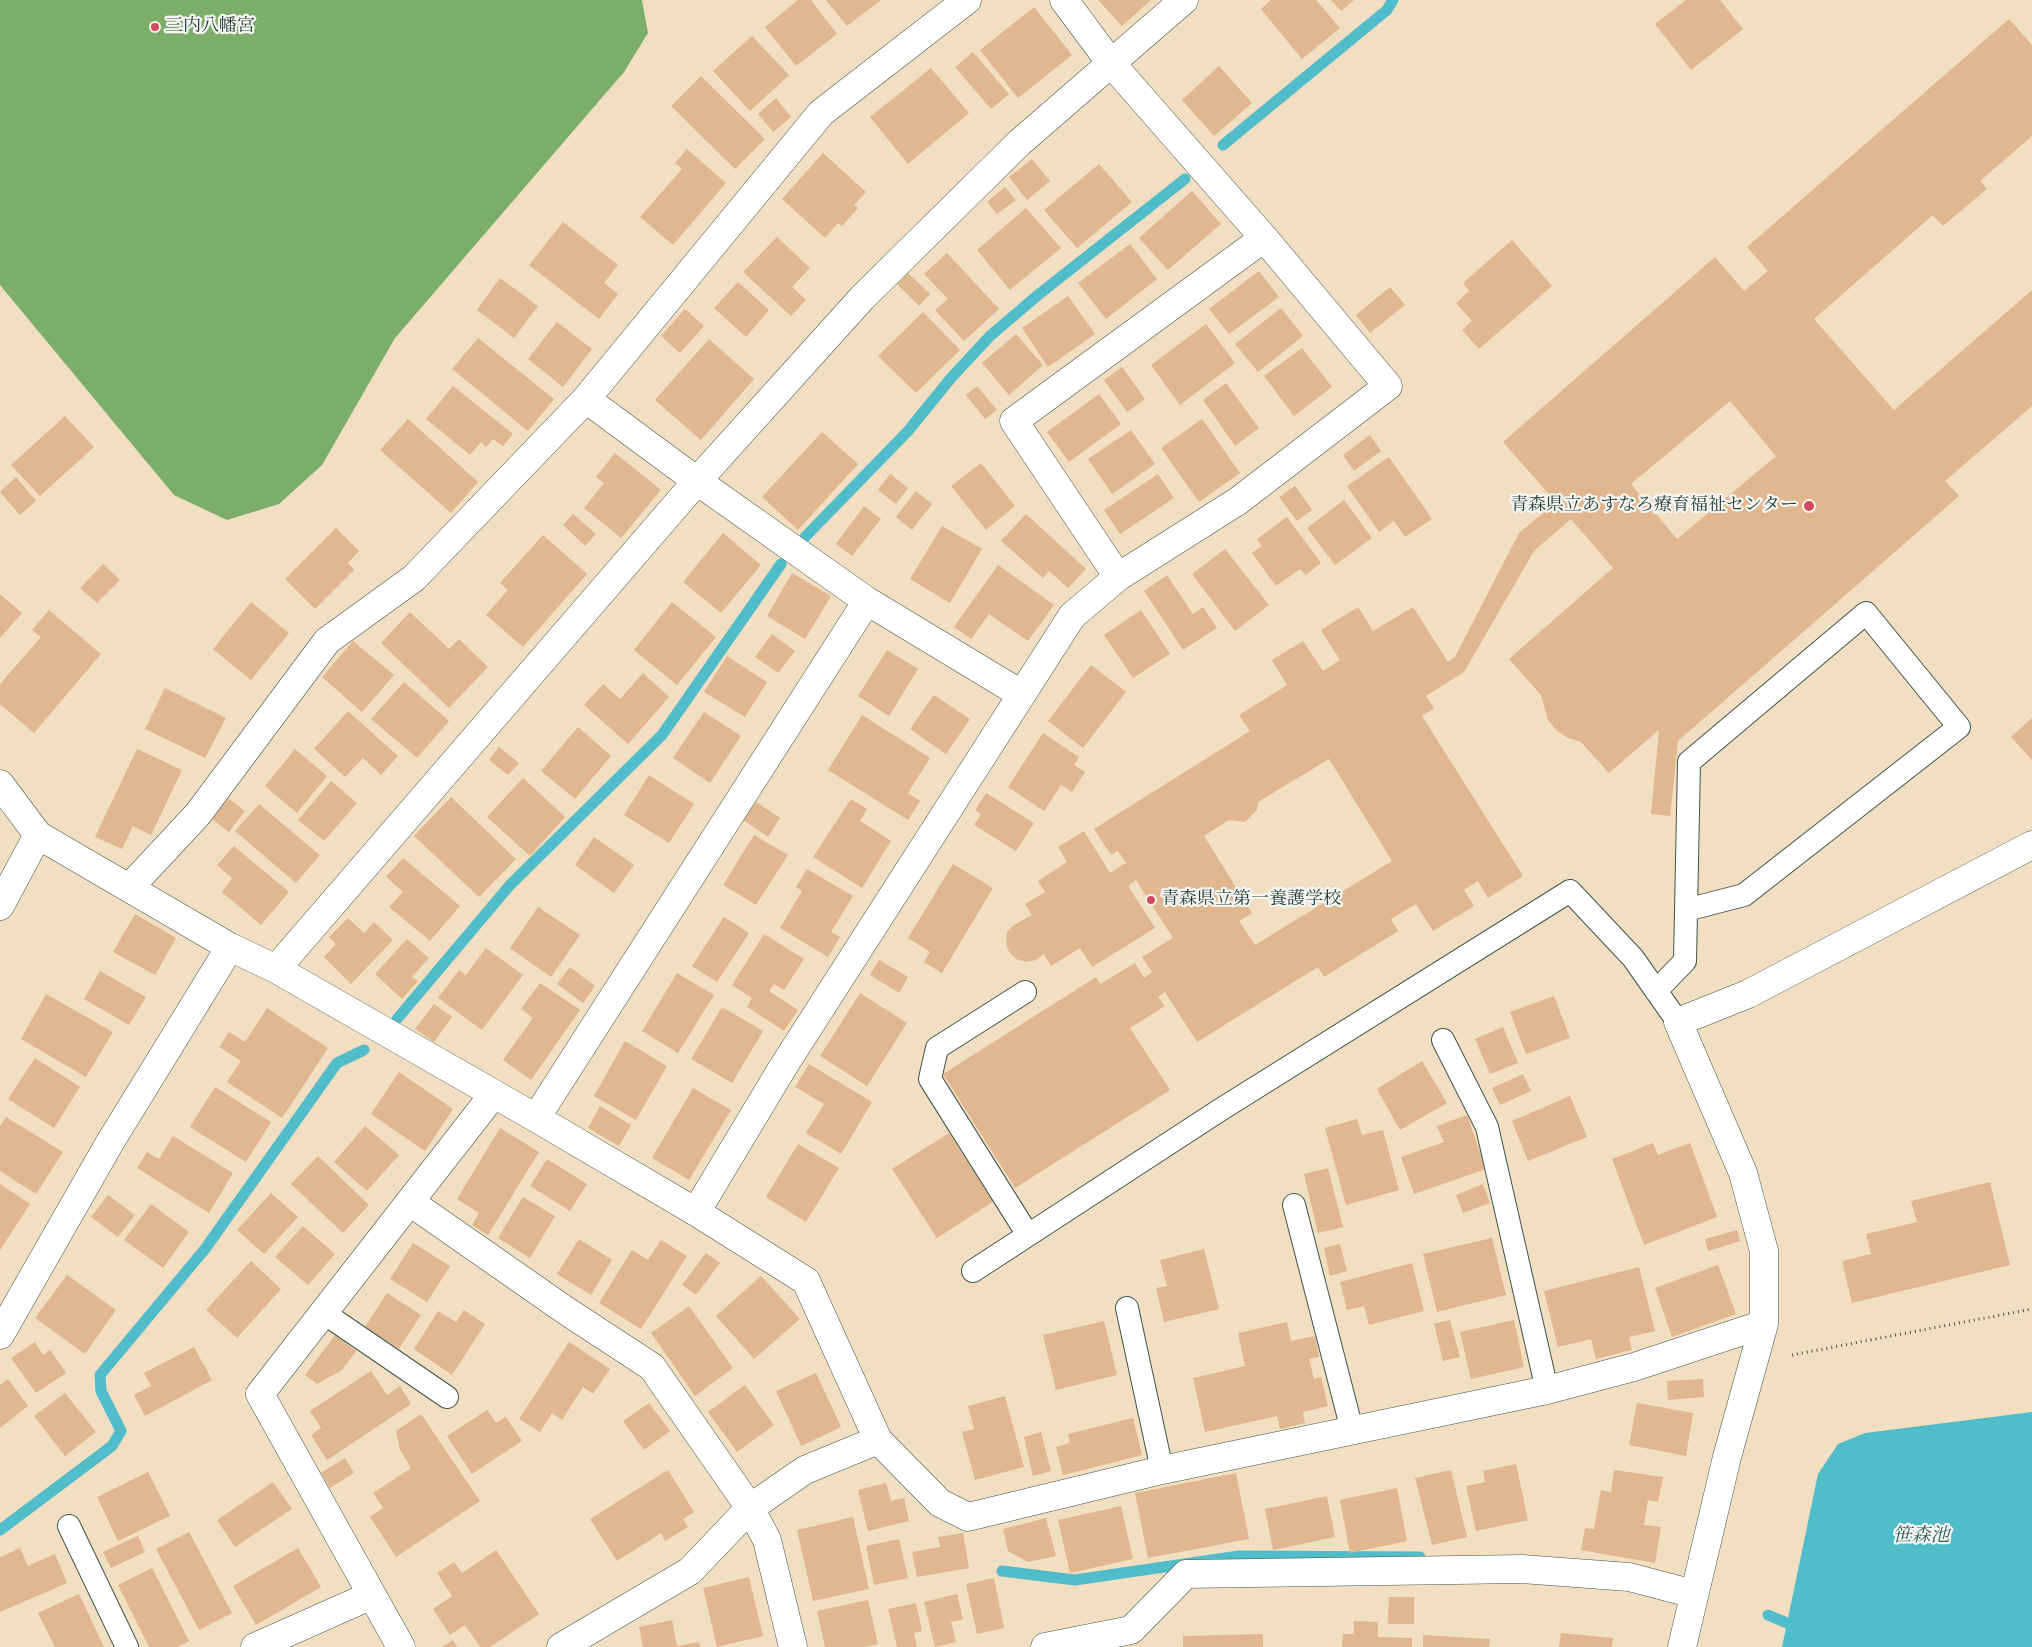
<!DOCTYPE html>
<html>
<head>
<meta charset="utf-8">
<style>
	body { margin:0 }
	canvas { display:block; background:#f2dec0 }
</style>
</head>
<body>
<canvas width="2032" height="1647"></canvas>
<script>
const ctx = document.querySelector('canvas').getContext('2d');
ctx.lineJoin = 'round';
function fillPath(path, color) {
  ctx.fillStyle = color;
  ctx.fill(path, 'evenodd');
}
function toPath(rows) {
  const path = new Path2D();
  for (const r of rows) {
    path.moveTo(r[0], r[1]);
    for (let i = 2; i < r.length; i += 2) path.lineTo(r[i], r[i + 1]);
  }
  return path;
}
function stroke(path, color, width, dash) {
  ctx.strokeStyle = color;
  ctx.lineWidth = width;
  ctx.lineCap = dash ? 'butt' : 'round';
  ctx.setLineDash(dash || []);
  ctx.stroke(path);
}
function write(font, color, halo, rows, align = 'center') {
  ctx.font = font + ' "IM FELL Double Pica","Noto Serif JP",serif';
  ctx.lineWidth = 4.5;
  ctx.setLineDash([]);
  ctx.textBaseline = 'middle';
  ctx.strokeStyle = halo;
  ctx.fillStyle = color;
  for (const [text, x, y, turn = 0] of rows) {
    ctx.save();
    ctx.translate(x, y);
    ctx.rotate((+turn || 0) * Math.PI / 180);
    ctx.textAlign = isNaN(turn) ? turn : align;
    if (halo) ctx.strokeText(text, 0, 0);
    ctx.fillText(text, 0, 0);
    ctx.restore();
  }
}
fillPath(toPath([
	[0,0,642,0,648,33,624,72,395,338,322,465,279,504,227,520,174,495,0,285]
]), '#7aae69');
fillPath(toPath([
	[2032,1412,2032,1647,1782,1647,1818,1474,1838,1444,1865,1433]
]), '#51bdcb');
stroke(toPath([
	[1223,145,1387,10,1393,0],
	[805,537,908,431,951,378,990,336,1038,295,1185,179],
	[397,1019,510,885,662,735,781,564],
	[0,1530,112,1446,121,1431,101,1391,100,1375,205,1249,337,1063,364,1050],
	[1002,1571,1075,1580,1239,1556,1420,1557],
	[1768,1615,1787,1623]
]), '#51bdcb', 11);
fillPath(toPath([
	[798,0,811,0,837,34,796,66,765,27],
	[826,0,881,0,847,26],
	[1098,0,1151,0,1122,26],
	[1271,0,1316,0,1340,28,1302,59,1261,9],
	[1331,0,1354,0,1341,11],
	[1686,0,1720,0,1743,29,1691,70,1655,24],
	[1034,7,1072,55,1018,98,980,50],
	[2009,19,2032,45,2032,136,1980,181,1987,189,1943,226,1933,215,1814,319,1894,410,2032,290,2032,406,1945,481,1959,496,1678,741,1670,816,1651,814,1659,730,1609,773,1581,742,1568,738,1557,731,1548,720,1541,695,1509,659,1613,568,1571,519,1534,551,1464,672,1426,696,1434,708,1422,716,1523,876,1488,898,1478,881,1464,890,1474,906,1433,931,1416,904,1391,919,1398,931,1324,977,1318,967,1197,1042,1165,992,1158,997,1165,1006,1130,1028,1170,1090,1015,1188,943,1074,1096,977,1100,984,1135,963,1144,978,1152,972,1142,957,1173,938,1136,880,1128,886,1155,928,1092,967,1080,948,1051,966,1044,954,1036,960,1026,962,1016,959,1009,952,1006,943,1007,932,1014,925,1032,915,1025,904,1045,892,1038,881,1067,862,1058,847,1084,831,1110,873,1126,863,1118,851,1111,855,1094,829,1250,731,1239,715,1287,685,1272,660,1303,641,1323,671,1340,660,1321,630,1358,607,1373,631,1413,607,1448,662,1455,657,1519,533,1556,502,1503,442,1715,257,1744,291,1768,271,1747,247],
	[1730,401,1776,456,1677,539,1631,484],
	[1329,759,1392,861,1255,945,1239,921,1252,913,1204,836,1229,820,1245,822,1257,810,1258,802],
	[752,36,789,75,750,111,713,71],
	[973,52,1009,94,991,109,955,67],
	[1219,66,1252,103,1214,136,1182,100],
	[931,68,969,113,908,164,870,117],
	[701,76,765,139,735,169,671,106],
	[776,98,791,117,773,132,758,114],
	[687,149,726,183,673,245,640,217,682,169,675,163],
	[823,153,866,192,854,205,858,208,842,226,838,223,825,238,782,199],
	[1032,159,1050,181,1027,200,1009,177],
	[1099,164,1132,202,1077,248,1044,210],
	[1005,187,1016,200,997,214,987,202],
	[1192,191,1221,224,1168,270,1139,238],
	[1026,208,1061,248,1010,290,977,250],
	[563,222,618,265,604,283,618,294,599,319,529,265],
	[777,237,810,268,792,287,806,300,791,316,743,272],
	[1512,240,1552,286,1479,349,1462,330,1472,321,1456,303,1469,291,1463,283],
	[1130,244,1157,279,1106,319,1078,283],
	[947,253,999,309,964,341,935,310,948,299,924,274],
	[1259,271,1279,297,1229,334,1209,309],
	[908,273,930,294,919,306,897,284],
	[500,278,538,306,514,338,477,310],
	[738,282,769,310,746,337,714,308],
	[1390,287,1405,305,1370,333,1356,315],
	[1068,296,1095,334,1048,367,1022,328],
	[1281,308,1303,336,1258,372,1235,344],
	[685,309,704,326,680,353,661,336],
	[923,312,960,350,916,393,878,356],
	[557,322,592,349,563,387,528,359],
	[1206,324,1235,363,1180,405,1151,365],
	[1016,334,1043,365,1009,395,982,363],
	[478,338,554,399,528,431,452,369],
	[709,339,754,379,701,440,655,400],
	[1302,348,1332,387,1294,416,1264,376],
	[1122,367,1145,399,1127,412,1104,380],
	[1226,383,1259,428,1235,446,1203,400],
	[453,386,513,434,503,446,493,439,486,447,481,442,470,455,426,419],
	[977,386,997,410,985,419,966,395],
	[1099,394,1121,424,1069,462,1047,432],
	[65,416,94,447,40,496,11,465],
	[408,419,478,482,451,513,380,450],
	[1202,419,1240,473,1199,502,1161,448],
	[1131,430,1155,464,1112,494,1088,459],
	[822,432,858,464,798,530,762,497],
	[1370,435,1381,451,1354,471,1343,455],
	[615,453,661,490,621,538,584,508,604,483,596,477],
	[1389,457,1432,519,1405,537,1394,521,1379,532,1347,486],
	[981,463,1015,506,986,530,951,486],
	[890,474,908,488,896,504,878,490],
	[1158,474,1174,498,1120,534,1104,510],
	[16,477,36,501,20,515,0,492],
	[1295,486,1312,510,1297,521,1279,497],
	[916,491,932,504,912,530,896,517],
	[1344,500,1372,538,1335,565,1307,528],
	[864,506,881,519,852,556,836,544],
	[573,514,596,534,585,546,563,525],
	[1026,514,1086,569,1068,588,1049,571,1043,578,1001,541],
	[1287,517,1321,563,1306,575,1300,569,1276,586,1252,553,1262,546,1257,539],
	[942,526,982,549,950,603,910,579],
	[336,528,359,551,348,563,354,570,315,609,285,579],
	[723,533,761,565,721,613,683,582],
	[543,535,587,574,523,647,486,615,508,590,500,583],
	[1225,549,1269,605,1235,631,1192,574],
	[103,564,120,580,97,603,80,588],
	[998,565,1054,605,1028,641,989,614,971,639,954,627],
	[792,573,831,596,805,639,767,616],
	[1167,575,1193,614,1203,607,1217,628,1183,650,1144,591],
	[0,594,22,613,0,638],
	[251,602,289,633,251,680,213,649],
	[672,602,716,637,677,685,634,650],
	[49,610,101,654,34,733,0,704,0,684,41,637,32,630],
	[1141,610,1170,654,1133,678,1104,635],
	[410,612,449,649,459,639,488,667,449,708,381,643],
	[772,634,795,651,778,673,755,657],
	[353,641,394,675,362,712,322,677],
	[887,650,918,669,889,716,858,696],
	[727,656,767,682,745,717,704,692],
	[1091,665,1126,692,1083,748,1048,721],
	[643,673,669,697,628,744,584,705,603,684,620,699],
	[404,682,449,721,417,758,371,719],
	[165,688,226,718,205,758,145,729],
	[934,695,970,719,946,754,910,729],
	[348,711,398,756,381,775,363,758,345,777,314,749],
	[704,712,741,736,710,783,673,758],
	[862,715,930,758,908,793,920,801,908,820,828,770],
	[2032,718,2032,760,2011,737],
	[578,727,611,756,575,799,541,771],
	[1043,733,1079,757,1074,765,1085,772,1072,792,1061,785,1044,811,1008,787],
	[499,747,519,763,508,775,489,760],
	[137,749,182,770,151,835,133,826,122,849,95,837],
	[295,749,327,776,297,813,265,786],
	[649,775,694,804,669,843,624,815],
	[523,778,565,817,530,856,487,817],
	[331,781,357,803,324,841,298,820],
	[986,793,1034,823,1016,851,974,825,981,814,975,810],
	[451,797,516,859,479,897,414,836],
	[228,798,245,811,229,832,212,819],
	[851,799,867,809,860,821,891,841,862,888,813,857],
	[756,802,780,818,768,837,743,820],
	[259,804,320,855,296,883,235,831],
	[754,835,788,855,756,905,723,885],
	[594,837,634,865,614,893,575,865],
	[234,846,289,892,261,925,222,892,232,878,217,865],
	[403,858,460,906,430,941,389,907,403,892,386,877],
	[953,864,993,888,942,973,924,962,930,952,908,938],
	[807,869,853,896,831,932,840,937,828,957,780,928,802,891,796,887],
	[538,907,580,935,551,977,510,948],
	[135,914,176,938,155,975,113,952],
	[724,917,749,933,717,982,692,966],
	[348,918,364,933,374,922,393,940,351,984,324,957,336,944,329,937],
	[764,934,804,959,784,990,774,984,769,991,798,1010,784,1031,747,1007,752,998,732,985],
	[407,939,429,958,412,977,418,981,402,999,375,974],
	[486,948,523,975,482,1030,438,998,459,970,466,975],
	[879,960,908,977,899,993,870,975],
	[570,967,595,986,583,1003,557,984],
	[100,971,146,997,129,1025,84,999],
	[677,973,714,995,678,1053,642,1031],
	[540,983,580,1010,531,1080,503,1060,533,1018,521,1009],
	[860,993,907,1023,867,1086,820,1056],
	[46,994,113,1032,86,1077,21,1039],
	[1554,996,1570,1038,1526,1054,1510,1012],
	[434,1004,452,1017,434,1042,415,1029],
	[722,1007,763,1031,732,1083,691,1059],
	[267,1008,328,1048,282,1118,227,1082,241,1061,219,1047,229,1032,245,1042],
	[1503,1027,1518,1063,1490,1074,1475,1039],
	[625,1041,667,1066,636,1120,594,1096],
	[35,1058,80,1087,54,1128,8,1099],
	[1422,1061,1447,1103,1400,1130,1377,1089],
	[809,1064,872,1102,841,1154,806,1133,824,1104,795,1087],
	[399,1072,453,1109,425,1151,371,1114],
	[1523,1074,1531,1091,1500,1105,1492,1088],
	[215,1087,271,1122,246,1162,190,1127],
	[693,1088,731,1110,689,1180,652,1158],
	[1570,1096,1587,1137,1528,1161,1512,1121],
	[600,1106,631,1125,619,1146,588,1128],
	[1467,1115,1486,1169,1414,1194,1401,1157,1444,1142,1437,1126],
	[6,1117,63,1152,36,1194,0,1171,0,1126],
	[1357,1119,1362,1135,1383,1130,1399,1190,1346,1205,1325,1128],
	[365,1126,399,1155,367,1191,334,1162],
	[500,1128,539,1152,488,1235,472,1225,479,1213,457,1199],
	[949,1133,993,1202,937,1238,892,1169],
	[173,1136,233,1173,209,1213,137,1168,147,1152,159,1159],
	[1653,1143,1658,1155,1690,1143,1717,1217,1644,1245,1612,1159],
	[798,1144,839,1168,806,1222,766,1197],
	[318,1156,369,1205,343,1233,291,1184],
	[547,1159,587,1184,570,1211,530,1186],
	[1328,1168,1343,1227,1318,1233,1304,1174],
	[1990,1182,2010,1265,1852,1303,1842,1261,1871,1254,1866,1234,1917,1222,1911,1201],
	[0,1184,30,1204,0,1250],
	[1483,1184,1490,1203,1463,1213,1456,1195],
	[271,1193,298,1217,264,1254,237,1230],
	[108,1195,135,1215,118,1237,91,1217],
	[523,1197,555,1216,530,1258,498,1238],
	[151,1204,189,1232,163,1268,124,1240],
	[303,1226,335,1254,308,1285,275,1257],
	[1737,1230,1740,1241,1708,1251,1705,1239],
	[1492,1238,1506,1295,1437,1312,1423,1254],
	[579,1239,612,1260,591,1295,557,1274],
	[661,1240,687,1256,641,1329,599,1303,632,1250,648,1260],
	[413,1243,450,1266,427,1302,390,1279],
	[1340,1244,1347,1271,1330,1276,1324,1248],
	[1204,1249,1219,1309,1164,1322,1156,1288,1167,1286,1160,1260],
	[706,1253,720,1263,696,1295,682,1285],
	[251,1261,281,1289,237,1338,206,1310],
	[1412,1263,1424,1311,1369,1325,1364,1306,1347,1310,1340,1282],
	[1718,1265,1736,1314,1672,1337,1655,1288],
	[1639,1267,1655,1331,1629,1337,1632,1350,1596,1359,1591,1339,1558,1347,1544,1291],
	[67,1275,116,1310,85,1354,35,1318],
	[761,1276,800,1319,754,1359,716,1316],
	[387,1293,421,1315,399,1349,365,1327],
	[689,1306,733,1368,695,1396,651,1333],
	[464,1310,485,1324,452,1375,414,1349,438,1311,456,1322],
	[1450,1320,1460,1357,1443,1361,1434,1324],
	[1514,1320,1524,1367,1471,1379,1460,1332],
	[1104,1321,1117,1375,1056,1390,1043,1335],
	[1287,1322,1291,1341,1315,1336,1319,1357,1309,1359,1314,1379,1321,1377,1328,1406,1303,1412,1305,1423,1280,1429,1277,1416,1205,1432,1193,1378,1245,1366,1238,1333],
	[335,1335,356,1351,342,1370,317,1384,305,1375],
	[35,1342,43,1355,50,1350,66,1373,36,1393,11,1358],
	[569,1342,610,1369,593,1394,583,1387,562,1420,552,1413,540,1432,519,1419],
	[194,1347,212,1380,145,1416,134,1395,151,1386,144,1373],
	[371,1371,387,1395,400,1386,411,1404,327,1460,311,1435,321,1428,310,1411],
	[816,1373,841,1427,801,1446,776,1391],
	[8,1379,28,1406,0,1428,0,1385],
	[1703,1379,1704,1397,1668,1400,1667,1381],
	[745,1385,774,1425,737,1452,708,1412],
	[65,1393,96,1432,65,1456,34,1416],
	[1005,1396,1024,1467,975,1480,962,1432,974,1429,968,1406],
	[649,1403,670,1431,644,1450,623,1421],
	[1637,1403,1693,1413,1686,1456,1629,1445],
	[487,1410,496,1423,506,1417,522,1441,472,1474,447,1436],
	[421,1414,480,1501,396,1557,370,1517,383,1508,373,1493,411,1468,400,1450,396,1431],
	[1133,1418,1142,1455,1063,1475,1056,1447,1070,1443,1068,1434],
	[1041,1432,1051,1471,1033,1476,1024,1437],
	[345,1458,354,1473,330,1488,321,1473],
	[1516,1464,1528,1520,1476,1531,1466,1486,1485,1482,1483,1471],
	[668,1470,694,1512,683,1519,688,1527,665,1541,661,1533,617,1561,590,1519],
	[1451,1470,1467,1537,1432,1545,1415,1478],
	[1614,1470,1663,1477,1658,1502,1648,1500,1644,1525,1661,1527,1655,1563,1581,1550,1585,1528,1594,1529,1601,1490,1611,1492],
	[148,1472,170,1516,118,1541,97,1497],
	[1236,1473,1249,1539,1148,1558,1135,1493],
	[273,1482,292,1509,235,1547,217,1520],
	[886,1483,891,1501,904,1498,909,1521,868,1531,858,1490],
	[1397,1488,1407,1541,1350,1553,1340,1500],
	[1327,1496,1335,1537,1273,1550,1265,1509],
	[1121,1506,1133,1559,1070,1573,1058,1520],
	[853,1517,869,1589,813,1601,797,1530],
	[1046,1518,1056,1556,1028,1562,1008,1551,1003,1529],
	[189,1532,232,1613,199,1630,156,1549],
	[963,1533,969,1568,917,1577,912,1552,940,1547,938,1537],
	[138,1536,145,1552,111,1568,103,1552],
	[899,1539,908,1578,874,1585,866,1546],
	[20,1548,28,1566,55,1554,67,1583,0,1612,0,1557],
	[298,1548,321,1587,256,1625,233,1586],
	[496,1550,539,1614,490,1647,480,1647,465,1625,450,1635,433,1609,452,1596,437,1573,454,1562,462,1573],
	[152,1568,189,1641,177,1647,149,1647,118,1585],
	[749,1577,763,1636,717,1647,703,1588],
	[994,1578,1004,1628,977,1634,966,1584],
	[79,1594,104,1647,55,1647,38,1613],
	[957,1594,963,1619,951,1622,956,1642,935,1647,924,1602],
	[1389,1597,1414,1597,1414,1624,1388,1624],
	[868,1600,878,1644,864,1647,825,1647,817,1611],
	[916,1603,922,1631,914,1633,917,1647,897,1647,888,1609],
	[672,1620,677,1646,699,1642,700,1647,643,1647,639,1627],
	[1354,1621,1378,1622,1378,1637,1412,1638,1412,1647,1342,1647,1343,1634,1354,1634],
	[1561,1633,1613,1638,1612,1647,1559,1647],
	[1263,1634,1263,1647,1183,1647,1183,1636],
	[1423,1635,1490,1639,1489,1647,1423,1647],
	[453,1640,457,1647,442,1647]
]), '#e0b78f');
const lane = toPath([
	[1656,991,1685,961,1689,762,1866,613,1959,727,1744,895,1686,910],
	[1025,992,937,1048,930,1079,1028,1235],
	[1443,1040,1487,1127,1547,1390],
	[1294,1205,1352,1430],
	[973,1271,1220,1110,1570,891,1633,958,1678,1022],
	[1127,1308,1162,1470],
	[324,1313,447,1397],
	[69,1526,127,1647]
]);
const street = toPath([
	[586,399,697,481,867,601,1021,694],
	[1118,577,1014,421,1264,238],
	[0,784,38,835,230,947,276,969,536,1118,696,1212,806,1281,878,1440,940,1503,968,1517,1162,1470,1547,1390,1634,1367,1764,1324],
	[129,888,198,814,327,641,414,578,586,399,821,113,967,0],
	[0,906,38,835],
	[276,969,697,481,862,298,1019,143,1184,0],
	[536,1118,867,601],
	[410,1202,565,1310,652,1367,750,1508,690,1571,561,1647],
	[696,1212,783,1067,1072,616,1118,577,1238,501,1388,386,1264,238,1110,62,1064,0],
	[0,1335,109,1144,230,947],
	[255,1647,372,1595],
	[401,1647,260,1394,493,1095],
	[793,1647,767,1540,750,1508,805,1470,878,1440],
	[1045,1647,1131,1630,1186,1574,1522,1569,1629,1577,1694,1594],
	[1682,1647,1727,1457,1764,1324,1764,1251,1743,1173,1678,1022,1748,994,2032,845]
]);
stroke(lane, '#3f5549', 24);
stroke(street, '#3f5549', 29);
stroke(toPath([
	[1792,1355,2032,1309]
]), '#3f5549', 3, [1, 4]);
stroke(lane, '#fff', 22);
stroke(street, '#fff', 28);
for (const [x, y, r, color] of [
	[155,27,5,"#d1495b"],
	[1809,506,6,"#d1495b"],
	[1151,900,5,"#d1495b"]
]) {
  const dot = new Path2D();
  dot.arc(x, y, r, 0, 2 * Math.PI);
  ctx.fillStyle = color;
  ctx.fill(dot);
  stroke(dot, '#f6f6f2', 2);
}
write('18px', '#1f3d34', '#f6f6f2', [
	["三内八幡宮",165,27],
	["青森県立あすなろ療育福祉センター",1798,506,"right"],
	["青森県立第一養護学校",1161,900]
], 'left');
write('italic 19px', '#2c5d5a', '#f6f6f2', [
	["笹森池",1921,1537]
]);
</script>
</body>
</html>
